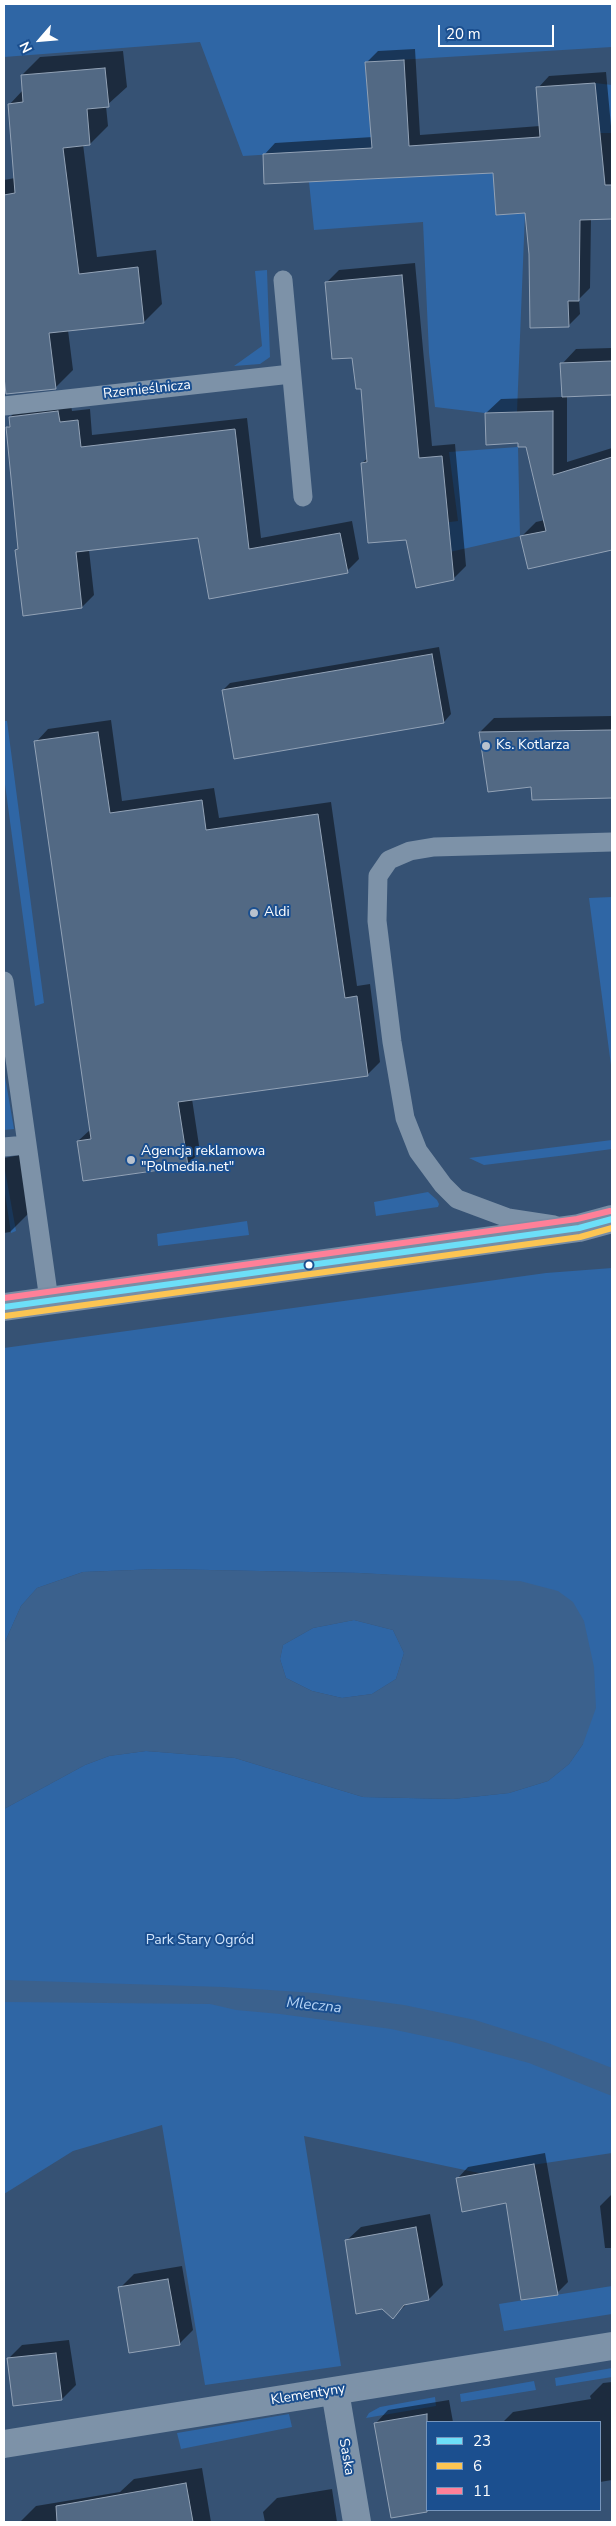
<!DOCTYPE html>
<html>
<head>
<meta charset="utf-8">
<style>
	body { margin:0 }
	#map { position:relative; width:616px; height:2526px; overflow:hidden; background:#365274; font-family:"Nunito Sans",sans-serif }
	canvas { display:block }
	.frame { position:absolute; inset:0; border:5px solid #fff; pointer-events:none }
	.legend { position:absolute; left:426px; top:2421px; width:175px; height:90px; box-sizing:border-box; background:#1b4f8f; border:1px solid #7695bc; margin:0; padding:6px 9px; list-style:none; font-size:15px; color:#fff }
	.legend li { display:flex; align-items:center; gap:10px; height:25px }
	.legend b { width:25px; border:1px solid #7695bc }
	.north { position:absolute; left:15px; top:15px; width:50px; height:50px; -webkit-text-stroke:4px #1b4f8f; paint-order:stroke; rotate:243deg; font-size:14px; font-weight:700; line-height:20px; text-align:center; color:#fff }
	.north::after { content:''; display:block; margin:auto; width:18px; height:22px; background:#fff; clip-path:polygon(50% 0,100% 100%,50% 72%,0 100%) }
	.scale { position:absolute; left:438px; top:25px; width:116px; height:22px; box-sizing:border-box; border:2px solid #fff; border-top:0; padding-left:6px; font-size:15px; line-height:18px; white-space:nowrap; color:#fff; -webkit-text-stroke:4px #1b4f8f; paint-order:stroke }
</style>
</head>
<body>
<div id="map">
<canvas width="616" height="2526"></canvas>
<div class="frame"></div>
<ul class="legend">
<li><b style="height:6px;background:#6ddff8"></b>23</li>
<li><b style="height:6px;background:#fcc553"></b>6</li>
<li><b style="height:6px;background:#ff8098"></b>11</li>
</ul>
<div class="north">N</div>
<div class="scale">20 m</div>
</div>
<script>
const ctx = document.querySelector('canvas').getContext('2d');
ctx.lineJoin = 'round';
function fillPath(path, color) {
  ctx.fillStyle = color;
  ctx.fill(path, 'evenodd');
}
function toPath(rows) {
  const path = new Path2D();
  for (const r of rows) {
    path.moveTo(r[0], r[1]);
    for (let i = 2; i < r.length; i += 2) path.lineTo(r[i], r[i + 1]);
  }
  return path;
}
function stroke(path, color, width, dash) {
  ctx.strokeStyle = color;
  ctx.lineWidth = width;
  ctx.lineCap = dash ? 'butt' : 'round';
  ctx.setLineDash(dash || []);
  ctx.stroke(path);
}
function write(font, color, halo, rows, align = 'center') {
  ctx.font = font + ' "Nunito Sans",sans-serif';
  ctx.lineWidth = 4;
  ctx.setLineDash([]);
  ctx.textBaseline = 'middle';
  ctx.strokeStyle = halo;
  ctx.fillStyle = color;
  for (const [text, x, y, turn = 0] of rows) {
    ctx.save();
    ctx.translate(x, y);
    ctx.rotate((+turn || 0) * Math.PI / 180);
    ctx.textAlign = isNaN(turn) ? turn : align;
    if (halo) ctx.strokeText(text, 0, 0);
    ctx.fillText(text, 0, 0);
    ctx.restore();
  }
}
fillPath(toPath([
	[4,4,612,4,612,47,365,62,372,148,243,156,200,42,4,57],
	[595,83,612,85,612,133,600,133],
	[493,171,497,215,525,213,517,412,485,413,435,407,429,353,423,222,314,230,309,182],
	[267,270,270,357,260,364,234,366,262,346,255,271],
	[518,447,520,536,419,559,411,527,458,521,449,452],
	[4,721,7,721,44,1003,35,1006,4,777],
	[612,897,612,1073,589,898],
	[4,1071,14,1129,4,1130],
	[612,1140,612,1149,567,1155,484,1165,469,1158],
	[4,1165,16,1231,11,1233,4,1187],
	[428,1192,437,1200,439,1204,438,1207,376,1216,374,1202],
	[247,1221,249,1235,158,1246,157,1234],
	[612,1268,612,2153,479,2173,304,2136,341,2366,205,2385,162,2125,73,2151,4,2194,4,1809,85,1765,109,1756,146,1751,235,1758,363,1797,453,1799,509,1793,548,1781,569,1764,583,1744,438,1578,360,1573,159,1569,83,1572,37,1588,21,1606,4,1644,4,1348,546,1273],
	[354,1620,393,1630,404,1653,396,1679,372,1694,342,1698,312,1691,286,1678,280,1659,283,1645,313,1628],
	[612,2286,612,2314,504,2331,499,2304],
	[612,2368,612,2377,556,2386,555,2378],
	[534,2381,536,2390,461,2402,460,2394],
	[435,2397,436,2406,366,2418,369,2413,380,2407],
	[289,2414,292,2427,181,2449,177,2433]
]), '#2f66a5');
fillPath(toPath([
	[159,1569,360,1573,520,1581,558,1591,573,1602,584,1621,594,1667,596,1708,583,1744,569,1764,548,1781,509,1793,453,1799,363,1797,235,1758,146,1751,109,1756,85,1765,4,1809,4,1644,21,1606,37,1588,83,1572],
	[354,1620,393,1630,404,1653,396,1679,372,1694,342,1698,312,1691,286,1678,280,1659,283,1645,313,1628],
	[4,1980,223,1987,316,1993,404,2005,475,2020,548,2043,612,2068,612,2096,529,2063,452,2042,391,2029,280,2014,236,2010,210,2004,4,2002]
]), '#3b618d');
fillPath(toPath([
	[415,49,420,135,540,126,538,88,549,76,606,72,612,137,612,218,591,218,590,288,579,299,580,314,568,326,530,254,526,211,494,171,264,155,275,143,373,137,366,63,378,51],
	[123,51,127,87,106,106,108,126,90,144,83,144,97,257,156,250,162,304,144,322,68,330,73,370,55,388,7,393,4,367,4,180,15,178,9,105,23,90,22,75,40,57],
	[415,263,432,446,455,444,466,566,453,579,407,538,362,463,368,458,362,388,354,356,326,283,339,270],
	[612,348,612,393,567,395,567,462,612,448,612,549,529,568,521,537,536,522,545,520,527,445,519,442,486,413,501,399,563,397,562,364,576,349],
	[70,400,72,411,90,409,92,435,247,418,261,538,352,521,359,559,347,571,210,597,199,537,89,550,94,595,82,607,24,614,16,550,19,547,7,428,11,424,10,417,22,405],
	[439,647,451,714,444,722,235,757,223,690,230,683],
	[612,716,612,797,533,798,532,785,480,732,494,718],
	[111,720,122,801,214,788,219,818,331,802,357,986,370,984,380,1062,368,1074,192,1099,200,1152,187,1165,78,1141,91,1129,36,742,48,729],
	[20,1155,29,1213,10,1232,4,1233,4,1158],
	[545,2153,568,2282,557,2293,507,2202,457,2179,468,2167],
	[612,2194,612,2248,605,2248,600,2206],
	[430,2214,443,2285,429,2299,408,2303,393,2317,346,2241,361,2227],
	[182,2266,193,2330,179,2344,120,2288,134,2274],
	[69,2340,76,2385,62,2399,8,2359,22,2345],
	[612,2382,612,2480,600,2482,600,2422,503,2422,513,2412,591,2399,590,2396,603,2383],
	[449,2400,453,2422,427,2422,427,2510,433,2510,392,2517,376,2423,388,2410],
	[202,2468,211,2522,20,2522,36,2506,120,2492,134,2479],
	[332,2489,337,2522,265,2522,263,2512,277,2498]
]), '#0007');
const building = toPath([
	[404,60,409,146,540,137,536,87,595,83,605,185,612,185,612,219,580,220,579,301,568,301,569,327,530,328,529,254,525,213,496,215,493,173,264,184,263,154,372,148,365,62,404,60],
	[105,68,109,107,87,109,90,145,63,148,79,274,138,267,144,323,49,333,56,389,6,394,4,377,4,195,15,193,8,104,23,102,21,75,105,68],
	[402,275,419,458,442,456,454,580,416,588,406,540,368,543,361,463,367,462,361,389,356,389,352,358,332,359,325,282,402,275],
	[612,361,612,395,562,397,560,363,612,361],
	[58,411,60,422,78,420,81,447,235,429,249,549,340,533,348,573,209,599,198,538,76,552,82,608,23,616,15,550,18,549,6,427,10,427,9,417,58,411],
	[553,411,553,475,612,457,612,550,528,569,520,536,546,531,526,447,518,447,518,443,486,445,485,413,553,411],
	[432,654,444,723,234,759,222,690,432,654],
	[612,730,612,798,532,800,531,787,488,792,479,732,612,730],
	[98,732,110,813,202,800,206,830,318,814,345,998,357,996,368,1076,178,1102,188,1166,83,1181,77,1141,91,1139,34,741,98,732],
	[534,2164,558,2295,521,2300,506,2203,462,2212,456,2178,534,2164],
	[416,2227,429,2300,404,2305,393,2319,382,2309,356,2314,345,2240,416,2227],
	[168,2279,180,2345,129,2353,118,2287,168,2279],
	[56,2353,62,2400,13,2406,7,2358,56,2353],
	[427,2414,427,2512,391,2518,374,2423,427,2414],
	[186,2483,193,2522,57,2522,56,2506,186,2483]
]);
fillPath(building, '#526984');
stroke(building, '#92a2b6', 1);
stroke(toPath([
	[283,280,303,497],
	[4,406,291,374],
	[4,981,49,1300],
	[4,1147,26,1145],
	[554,1225,508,1218,457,1199,443,1185,418,1151,405,1118,392,1042,377,921,378,876,389,860,410,851,434,847,612,842]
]), '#7d92a8', 19);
stroke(toPath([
	[335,2391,357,2522],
	[4,2444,612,2346]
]), '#7d92a8', 28);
stroke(toPath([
	[4,1307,579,1228,612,1219]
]), '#798da4', 28);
stroke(toPath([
	[4,1307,579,1228,612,1219]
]), '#6ddff8', 6);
stroke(toPath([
	[5,1316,580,1237,612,1228]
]), '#fcc553', 6);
stroke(toPath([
	[4,1298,577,1219,610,1211]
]), '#ff8098', 6);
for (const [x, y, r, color] of [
	[486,746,5,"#b9c2ce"],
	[254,913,5,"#b9c2ce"],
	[131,1160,5,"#b9c2ce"],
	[309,1265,4.5,"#fff"]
]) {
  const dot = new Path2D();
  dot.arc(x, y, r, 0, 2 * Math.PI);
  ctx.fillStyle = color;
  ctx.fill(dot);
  stroke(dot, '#1b4f8f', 2);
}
write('14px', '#fff', '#1b4f8f', [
	["Rzemieślnicza",147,390,-6],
	["Klementyny",308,2395,-9],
	["Saska",346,2457,80]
]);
write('14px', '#fff', '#1b4f8f', [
	["Ks. Kotlarza",496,746],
	["Aldi",264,913],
	["Agencja reklamowa",141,1152],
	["\"Polmedia.net\"",141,1168]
], 'left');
write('14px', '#cfe3fa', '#1b4f8f', [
	["Park Stary Ogród",200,1941]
]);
write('italic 15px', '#b5d3f5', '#1b4f8f', [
	["Mleczna",314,2006,6]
]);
</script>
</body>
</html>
